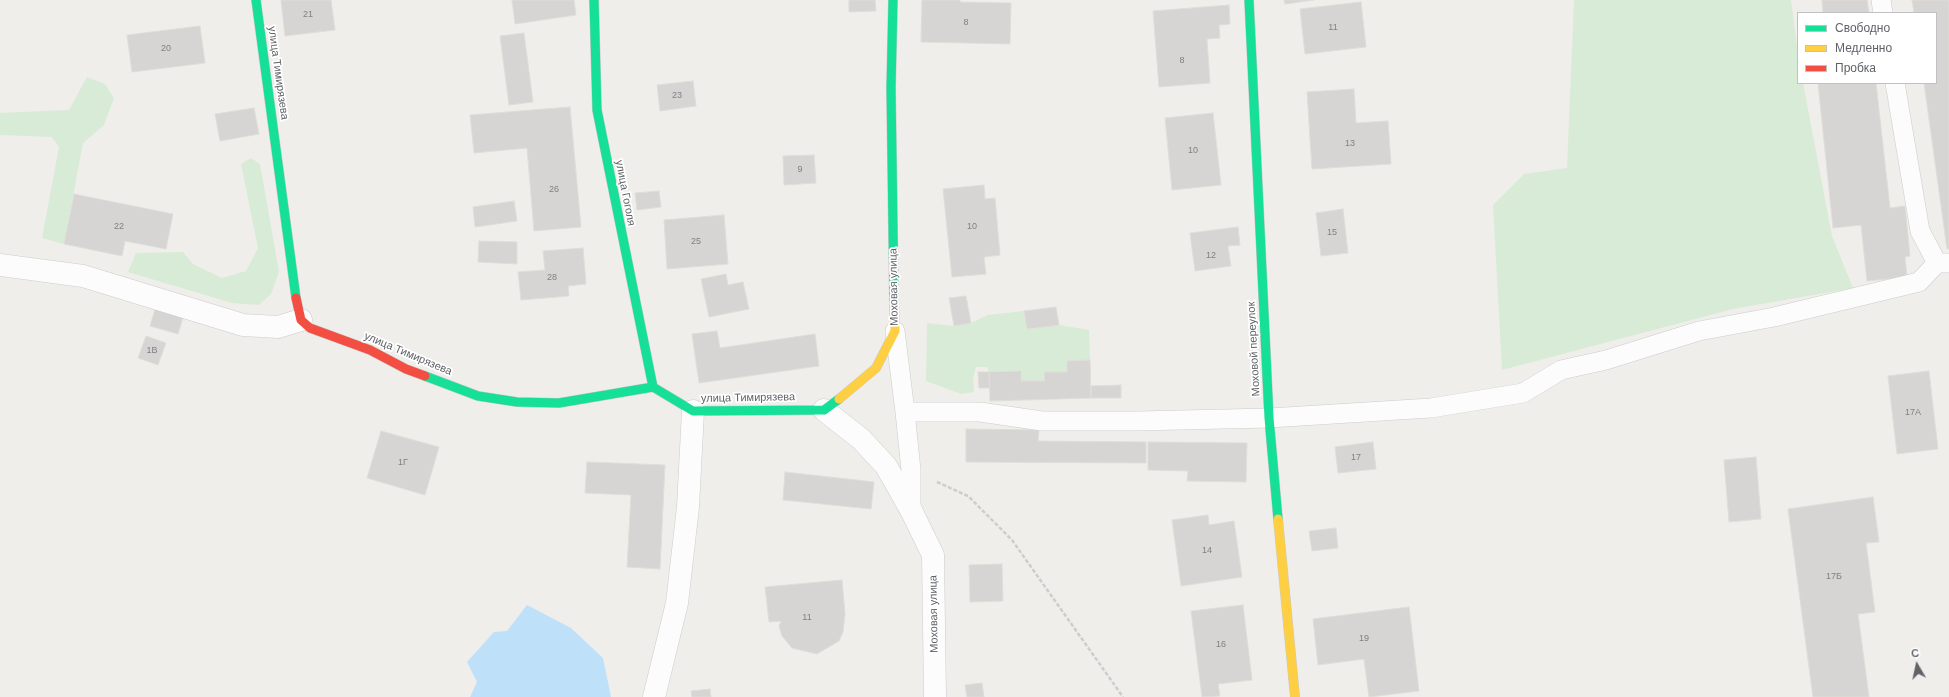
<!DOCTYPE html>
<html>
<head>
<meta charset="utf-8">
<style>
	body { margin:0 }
	#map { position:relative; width:1949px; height:697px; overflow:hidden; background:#efeeea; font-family:Helvetica,sans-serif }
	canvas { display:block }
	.legend { position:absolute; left:1797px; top:12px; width:140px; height:72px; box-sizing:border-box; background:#fff; border:1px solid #bfc1c3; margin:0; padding:5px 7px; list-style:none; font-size:12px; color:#5f6368 }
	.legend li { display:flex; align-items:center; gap:8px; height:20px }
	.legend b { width:20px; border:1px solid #bfc1c3 }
	.north { position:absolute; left:1897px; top:645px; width:40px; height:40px; -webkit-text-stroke:3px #fff; paint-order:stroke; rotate:351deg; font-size:11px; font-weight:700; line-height:16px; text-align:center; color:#5f6368 }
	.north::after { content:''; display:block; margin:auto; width:14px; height:18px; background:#5f6368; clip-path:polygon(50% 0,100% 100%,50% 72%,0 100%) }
</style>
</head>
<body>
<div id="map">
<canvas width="1949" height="697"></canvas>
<ul class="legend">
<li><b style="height:5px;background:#16e098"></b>Свободно</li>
<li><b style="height:5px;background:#ffcf43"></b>Медленно</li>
<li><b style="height:5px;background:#f24e42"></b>Пробка</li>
</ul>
<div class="north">С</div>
</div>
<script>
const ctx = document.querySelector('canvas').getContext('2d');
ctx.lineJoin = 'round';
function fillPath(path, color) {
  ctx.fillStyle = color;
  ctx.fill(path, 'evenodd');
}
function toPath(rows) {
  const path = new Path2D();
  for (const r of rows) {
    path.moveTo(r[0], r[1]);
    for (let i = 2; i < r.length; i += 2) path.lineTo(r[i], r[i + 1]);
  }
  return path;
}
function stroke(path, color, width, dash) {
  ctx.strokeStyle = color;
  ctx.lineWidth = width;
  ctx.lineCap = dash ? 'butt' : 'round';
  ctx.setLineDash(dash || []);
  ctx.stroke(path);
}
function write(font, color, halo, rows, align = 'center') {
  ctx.font = font + ' Helvetica,sans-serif';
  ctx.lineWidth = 3.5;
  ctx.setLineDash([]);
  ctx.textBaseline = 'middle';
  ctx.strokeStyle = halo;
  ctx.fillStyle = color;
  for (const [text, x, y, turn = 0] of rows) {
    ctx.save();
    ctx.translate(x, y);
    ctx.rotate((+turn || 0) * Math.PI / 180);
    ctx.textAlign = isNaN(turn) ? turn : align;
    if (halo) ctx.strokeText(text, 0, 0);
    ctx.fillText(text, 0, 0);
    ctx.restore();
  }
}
fillPath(toPath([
	[1574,0,1791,0,1798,54,1798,83,1803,83,1832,236,1853,288,1733,309,1502,370,1493,205,1524,174,1567,168],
	[87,77,105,84,114,98,104,125,83,143,64,244,42,238,59,147,52,137,0,135,0,113,69,110],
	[251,158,260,164,279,272,271,294,259,305,232,303,128,272,136,253,183,252,193,264,222,278,246,271,258,248,241,164],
	[1024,311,1027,329,1059,325,1089,330,1090,360,1067,361,1067,372,1045,372,1045,381,1021,381,1021,371,989,372,987,367,976,367,973,379,974,392,961,394,926,381,927,323,954,326,971,323,988,315]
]), '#d8ebd6');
fillPath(toPath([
	[527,605,571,628,603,658,611,697,470,697,477,682,467,662,494,632,507,631]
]), '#bfe0f9');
const building = toPath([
	[281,0,331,0,335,30,285,36,281,0],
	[512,0,574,0,576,15,515,24,512,0],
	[849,0,875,0,876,11,849,12,849,0],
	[922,0,960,0,960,2,1011,3,1010,44,921,42,922,0],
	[1284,0,1314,0,1285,4,1284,0],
	[1822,0,1867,0,1869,13,1823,13,1822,0],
	[1912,0,1949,0,1949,249,1947,249,1924,83,1936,83,1936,13,1914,13,1912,0],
	[1361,2,1366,47,1305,54,1300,9,1361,2],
	[1229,5,1230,24,1219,25,1220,38,1207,39,1210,83,1159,87,1153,11,1229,5],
	[200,26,205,63,132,72,127,35,200,26],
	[524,33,533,102,509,105,500,36,524,33],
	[693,81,696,106,660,111,657,85,693,81],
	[1818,83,1876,83,1890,208,1905,206,1910,256,1905,257,1907,277,1867,281,1861,225,1833,228,1818,83],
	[1354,89,1356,123,1388,121,1391,164,1312,169,1307,92,1354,89],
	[570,107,581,227,534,231,527,148,474,153,470,115,570,107],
	[254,108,259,134,220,141,215,114,254,108],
	[1213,113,1221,185,1172,190,1165,118,1213,113],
	[814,155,816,183,784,185,783,156,814,155],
	[984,185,985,199,995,198,1000,255,984,257,986,274,952,277,943,189,984,185],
	[659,191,661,207,637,210,635,193,659,191],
	[74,194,173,214,166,249,125,241,122,256,64,244,74,194],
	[514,201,517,221,475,227,473,207,514,201],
	[1343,209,1348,253,1321,256,1316,213,1343,209],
	[724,215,728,264,667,269,664,220,724,215],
	[1238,227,1240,245,1228,246,1231,266,1195,271,1190,233,1238,227],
	[479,241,517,242,517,264,478,262,479,241],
	[583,248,586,284,568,286,569,296,521,300,518,272,545,270,543,251,583,248],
	[726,274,728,285,743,282,749,309,709,317,701,279,726,274],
	[966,296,971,323,954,326,949,298,966,296],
	[156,306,184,314,178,334,150,326,156,306],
	[1056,307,1059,325,1027,329,1024,311,1056,307],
	[717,331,720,348,815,334,819,366,699,383,692,334,717,331],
	[146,336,166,343,158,365,138,358,146,336],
	[1090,360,1091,398,990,401,989,372,1021,371,1021,381,1045,381,1044,372,1067,372,1067,361,1090,360],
	[1929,371,1938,449,1897,454,1888,376,1929,371],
	[978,372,989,372,990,388,979,388,978,372],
	[1121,385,1121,398,1091,398,1091,386,1121,385],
	[966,429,1039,430,1038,441,1146,442,1146,463,966,462,966,429],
	[381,431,439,447,425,495,367,478,381,431],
	[1148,442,1247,443,1246,482,1187,481,1188,471,1148,470,1148,442],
	[1373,442,1376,469,1338,473,1335,447,1373,442],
	[1756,457,1761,519,1729,522,1724,460,1756,457],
	[587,462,665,465,660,569,627,567,631,495,585,493,587,462],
	[785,472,874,482,871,509,783,500,785,472],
	[1873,497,1879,542,1866,543,1875,612,1858,614,1869,697,1813,697,1788,509,1873,497],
	[1208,515,1209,525,1234,521,1242,577,1181,586,1172,520,1208,515],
	[1336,528,1338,548,1312,551,1309,531,1336,528],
	[1002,564,1003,601,970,602,969,565,1002,564],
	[842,580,845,614,843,632,839,641,817,654,792,648,782,636,779,626,781,621,769,622,765,587,842,580],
	[1243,605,1252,680,1218,684,1220,696,1202,697,1191,611,1243,605],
	[1409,607,1419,691,1369,697,1364,659,1318,665,1313,619,1409,607],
	[982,683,984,697,967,697,965,685,982,683],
	[710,689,711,697,692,697,691,691,710,689]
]);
fillPath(building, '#d6d5d3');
stroke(building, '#deddd9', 1);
const lane = toPath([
	[1881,0,1883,13],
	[1895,83,1920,231,1937,263],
	[895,331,905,412,911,470,911,510],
	[905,412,980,412,1042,421,1138,421,1269,418,1431,408,1523,393,1561,370,1606,360,1699,331,1774,317,1919,282,1937,263,1949,263]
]);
const street = toPath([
	[0,265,83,276,243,325,278,327,301,320],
	[824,410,861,439,886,466,911,510,933,555,935,697],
	[654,697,677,603,688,507,693,411]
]);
const fast = toPath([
	[256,0,296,298],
	[594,0,597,110,653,387],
	[893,0,891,88,894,300],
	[1249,0,1269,418,1278,519],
	[425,376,478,396,517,402,559,403,653,387,693,411,824,410,839,399]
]);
const slow = toPath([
	[839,399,876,368,895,331,894,300],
	[1278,519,1295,697]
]);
const jam = toPath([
	[296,298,301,320,310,328,370,350,406,369,425,376]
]);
stroke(lane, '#cbcccc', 20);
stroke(street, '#cbcccc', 23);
stroke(fast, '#cacacb', 10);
stroke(slow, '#cacacb', 10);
stroke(jam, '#cacacb', 10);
stroke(toPath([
	[937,482,968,496,1012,540,1123,697]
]), '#cacfcc', 2.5, [4, 2]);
stroke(lane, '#fdfcfc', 19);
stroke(street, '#fdfcfc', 22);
stroke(fast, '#16e098', 9);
stroke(slow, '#ffcf43', 9);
stroke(jam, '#f24e42', 9);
write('9px', '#7e8184', null, [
	["21",308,15],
	["8",966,23],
	["11",1333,28],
	["20",166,49],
	["8",1182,61],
	["23",677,96],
	["13",1350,144],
	["10",1193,151],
	["9",800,170],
	["26",554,190],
	["22",119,227],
	["10",972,227],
	["15",1332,233],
	["25",696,242],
	["12",1211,256],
	["28",552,278],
	["1В",152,351],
	["17А",1913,413],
	["17",1356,458],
	["1Г",403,463],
	["14",1207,551],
	["17Б",1834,577],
	["11",807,618],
	["19",1364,639],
	["16",1221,645]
]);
write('11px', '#5f6368', '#fff', [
	["улица Тимирязева",278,73,82],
	["улица Гоголя",625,193,79],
	["Моховая улица",894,287,-91],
	["Моховой переулок",1254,349,-93],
	["улица Тимирязева",408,354,23],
	["улица Тимирязева",748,398,-1],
	["Моховая улица",934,614,-91]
]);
</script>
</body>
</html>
